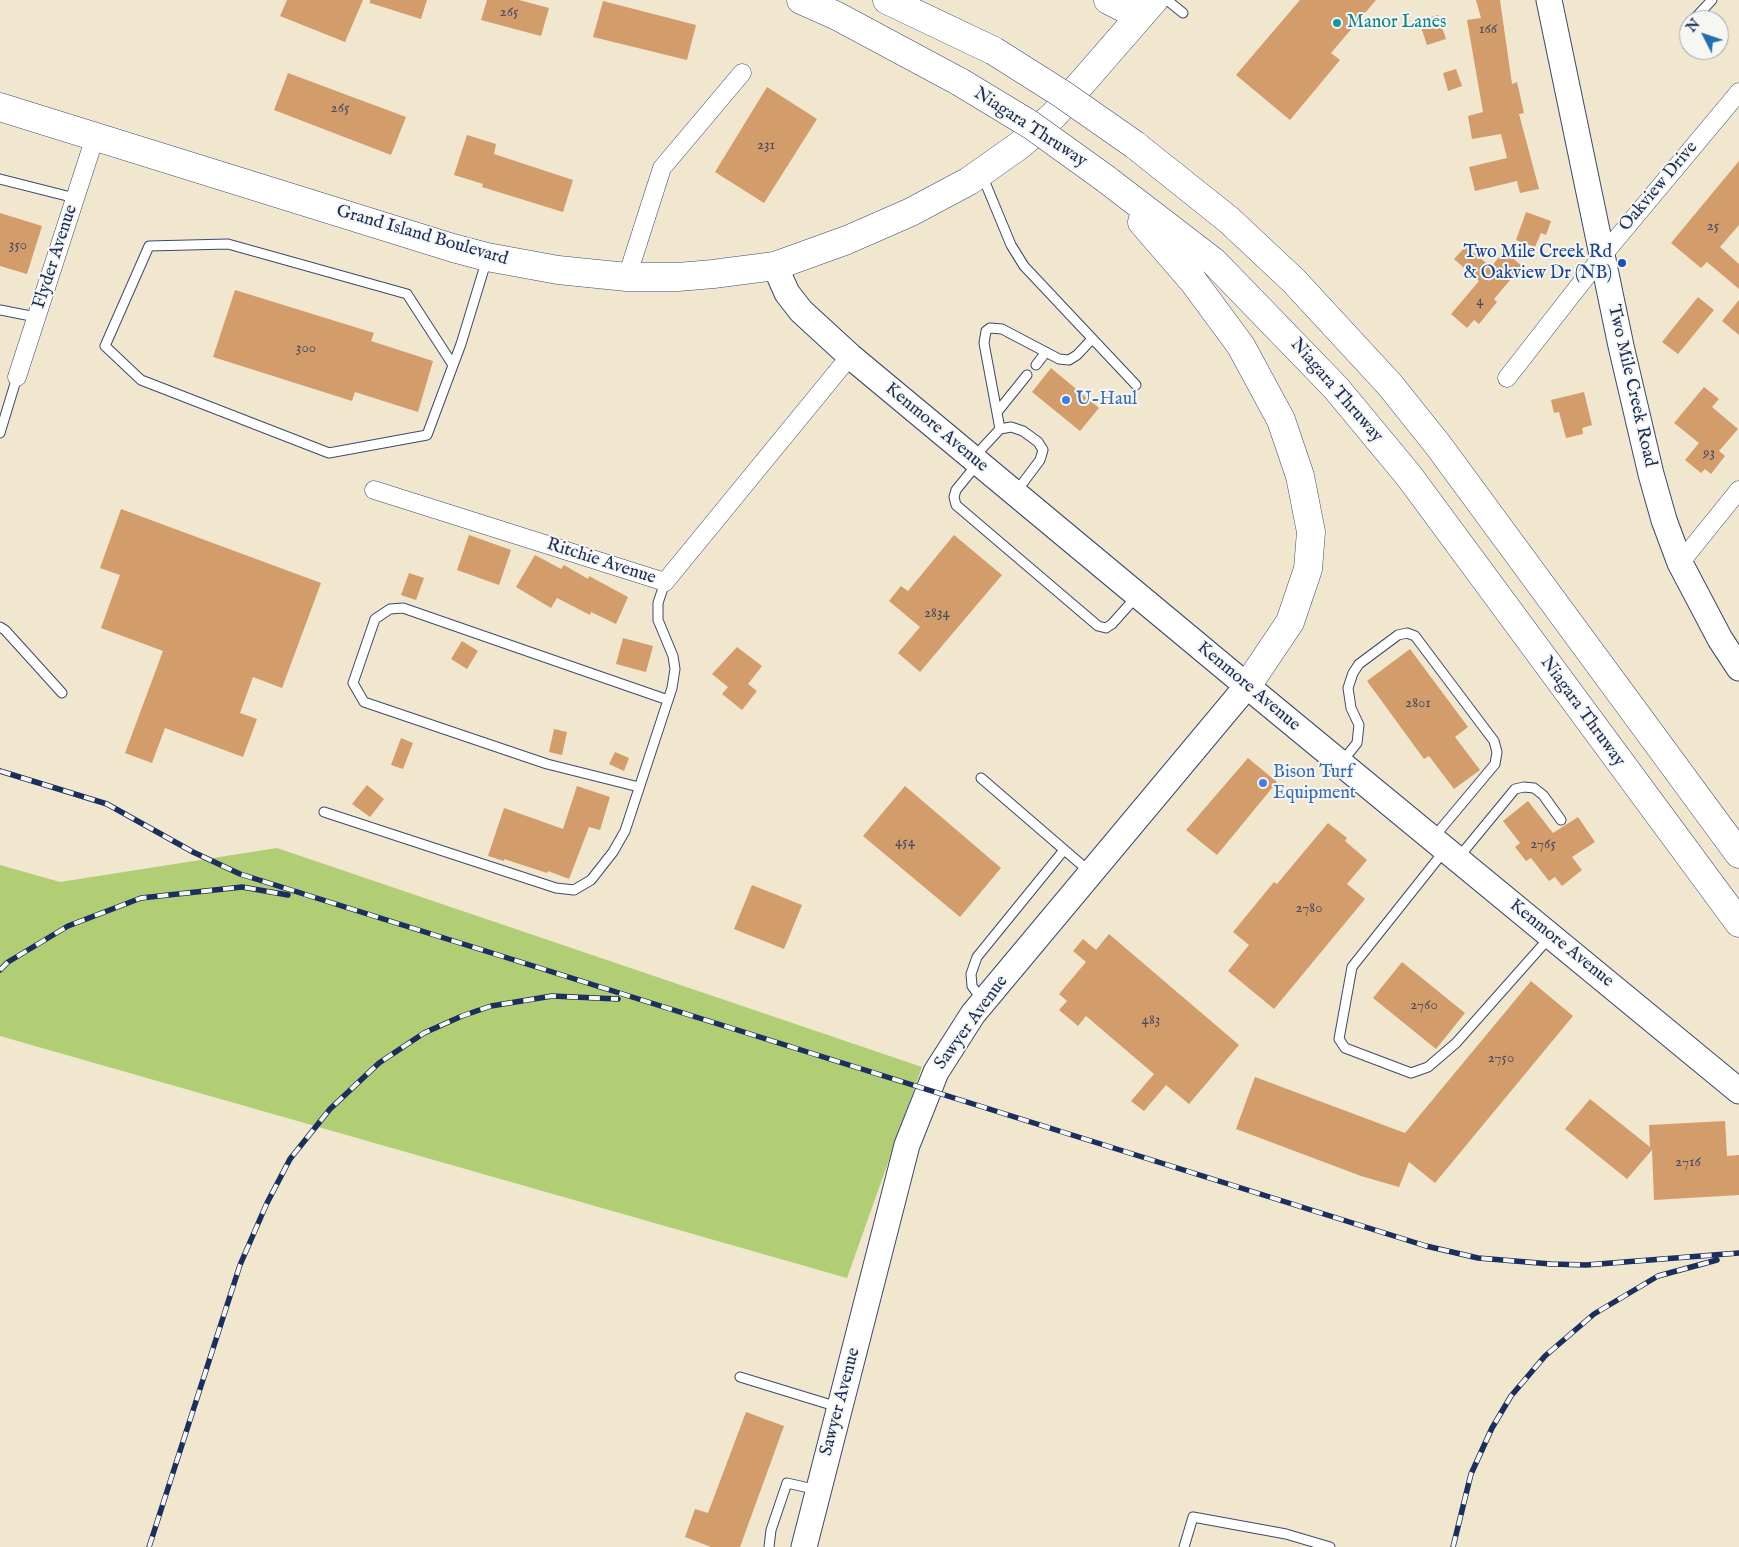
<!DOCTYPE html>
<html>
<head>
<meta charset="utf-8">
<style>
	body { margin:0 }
	#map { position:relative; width:1739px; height:1547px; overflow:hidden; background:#f1e6ce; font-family:"IM FELL English",serif }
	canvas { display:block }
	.north { position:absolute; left:1679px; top:10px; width:50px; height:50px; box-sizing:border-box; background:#f6f6f2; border:1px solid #9ea6b7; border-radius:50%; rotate:311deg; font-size:14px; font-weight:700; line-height:20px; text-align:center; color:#1b2f5e }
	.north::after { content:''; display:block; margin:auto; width:18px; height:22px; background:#1f6fb2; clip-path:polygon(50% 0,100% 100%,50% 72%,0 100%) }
</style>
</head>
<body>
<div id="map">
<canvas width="1739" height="1547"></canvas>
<div class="north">N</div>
</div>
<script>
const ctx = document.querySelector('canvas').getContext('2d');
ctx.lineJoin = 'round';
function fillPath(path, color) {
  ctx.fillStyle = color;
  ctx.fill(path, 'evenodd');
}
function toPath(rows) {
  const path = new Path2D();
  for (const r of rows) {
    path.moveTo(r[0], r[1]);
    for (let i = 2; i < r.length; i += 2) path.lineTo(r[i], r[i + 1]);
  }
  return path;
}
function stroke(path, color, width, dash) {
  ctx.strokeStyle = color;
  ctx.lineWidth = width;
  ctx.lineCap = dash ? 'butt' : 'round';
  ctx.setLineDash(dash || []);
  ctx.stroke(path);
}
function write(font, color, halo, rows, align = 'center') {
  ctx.font = font + ' "IM FELL English",serif';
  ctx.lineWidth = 4;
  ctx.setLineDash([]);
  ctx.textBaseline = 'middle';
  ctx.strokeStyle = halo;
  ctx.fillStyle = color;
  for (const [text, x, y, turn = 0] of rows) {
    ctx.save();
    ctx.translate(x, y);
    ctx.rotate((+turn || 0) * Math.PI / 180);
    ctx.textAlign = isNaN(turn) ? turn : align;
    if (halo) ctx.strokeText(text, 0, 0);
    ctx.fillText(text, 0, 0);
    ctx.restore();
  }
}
fillPath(toPath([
	[277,848,922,1067,847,1278,0,1036,0,865,60,882]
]), '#b1ce75');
fillPath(toPath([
	[287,0,363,0,345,42,280,16],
	[370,0,427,0,421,19,370,3],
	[487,0,519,0,549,8,541,36,481,20],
	[1300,0,1376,0,1331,53,1340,60,1290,120,1236,75],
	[1476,0,1500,0,1512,84,1517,82,1524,113,1519,114,1539,189,1520,193,1517,181,1475,191,1469,167,1507,158,1501,134,1472,139,1468,116,1483,112,1467,20,1481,18],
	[603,1,696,25,687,60,593,37],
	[1438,15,1446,39,1427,45,1419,21],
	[1456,69,1462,86,1448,91,1443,73],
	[288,73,406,117,391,155,274,110],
	[767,87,817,119,764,203,715,172],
	[467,135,496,144,494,154,573,180,563,212,482,187,483,184,454,175],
	[1739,161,1739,225,1720,247,1739,264,1739,289,1707,262,1701,268,1671,243],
	[1526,212,1551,221,1546,235,1541,233,1535,247,1516,240],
	[0,213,42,226,27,274,0,266],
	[1466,246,1491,267,1504,251,1522,266,1494,299,1497,302,1479,324,1474,320,1467,328,1451,314,1479,281,1454,259],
	[235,290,374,333,371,341,433,361,418,412,355,392,352,401,213,357],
	[1698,297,1714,310,1678,354,1662,342],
	[1739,300,1739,335,1722,321],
	[1051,368,1099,408,1080,431,1032,392],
	[1704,387,1719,399,1712,407,1738,429,1719,451,1725,456,1711,474,1705,469,1701,473,1685,460,1699,443,1674,423],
	[1584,392,1592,425,1582,428,1583,434,1566,438,1559,412,1554,413,1551,400],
	[121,509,321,583,282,688,253,677,240,713,257,719,243,757,165,728,152,763,125,753,163,651,101,628,120,575,100,568],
	[469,535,511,550,499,585,457,570],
	[954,535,1002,575,920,672,898,653,920,627,889,601,901,586,908,591],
	[535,555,561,569,564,565,588,579,589,576,628,597,616,624,591,612,590,615,557,598,551,608,516,587],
	[409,573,424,578,416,600,401,595],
	[623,638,653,646,646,672,616,664],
	[462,641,478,651,467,669,451,659],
	[737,647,762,666,748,684,757,691,742,710,722,694,728,687,712,674],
	[1410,649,1468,727,1455,737,1480,770,1454,789,1429,756,1424,759,1367,681],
	[554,729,567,732,562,755,549,752],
	[401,738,413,743,403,769,391,765],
	[615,752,629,758,624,771,609,764],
	[1248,758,1277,782,1217,855,1186,830],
	[367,785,384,799,370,817,352,804],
	[577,786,610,797,600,830,589,827,569,879,548,871,547,873,504,859,504,861,488,856,504,808,563,829],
	[905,786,1001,868,960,917,863,836],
	[1528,801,1553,833,1578,817,1595,842,1572,857,1582,870,1562,886,1555,877,1549,881,1531,858,1526,861,1515,847,1520,843,1503,821],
	[1328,823,1347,838,1345,841,1367,860,1347,884,1365,899,1274,1009,1228,971,1249,945,1233,932,1274,882,1277,884],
	[752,885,802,905,784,949,734,929],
	[1109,934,1239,1045,1189,1104,1166,1085,1144,1111,1131,1101,1154,1074,1086,1016,1078,1026,1059,1010,1067,1001,1059,994,1086,962,1073,951,1083,939,1096,950],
	[1402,962,1465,1013,1436,1049,1373,998],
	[1531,981,1573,1016,1435,1183,1409,1162,1399,1187,1361,1176,1236,1129,1255,1077,1405,1133],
	[1590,1099,1650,1147,1649,1125,1725,1121,1727,1156,1739,1155,1739,1195,1654,1200,1652,1150,1627,1179,1565,1129],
	[746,1412,784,1426,740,1547,711,1547,685,1537,695,1509,708,1513]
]), '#d29d6a');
const lane = toPath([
	[1167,0,1183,13],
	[1696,17,1712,0],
	[982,175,1011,245,1024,266,1136,385],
	[0,179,75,198],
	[0,310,36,317],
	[453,365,407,294,228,244,149,246,105,346,141,380,329,453,427,435,461,344,487,259],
	[1036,365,1046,352],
	[998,411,1027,375],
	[1000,429,984,343,986,331,990,328,1002,329,1059,359,1069,360,1077,355,1092,339],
	[0,433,17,377],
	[975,456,1000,429,1011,427,1023,431,1038,442,1043,450,1040,460,1016,492],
	[978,463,956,490,954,497,956,505,1098,626,1106,628,1112,624,1137,596],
	[0,627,5,630,62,693],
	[1341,763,1357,743,1359,725,1351,708,1348,688,1353,673,1359,664,1398,635,1407,633,1415,636,1494,741,1497,752,1495,764,1434,837],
	[981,778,1090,872],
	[639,787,547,764,364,702,353,683,375,619,390,609,403,608,668,700],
	[324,812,556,888,574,890,591,880,613,852,625,831,672,688,675,669,673,656,658,620,658,603,665,582],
	[1445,850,1352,967,1339,1039,1345,1048,1411,1073,1428,1067,1456,1043,1549,938],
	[1459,857,1515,789,1524,787,1534,788,1543,795,1561,820],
	[982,1000,972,986,971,974,977,957,1064,850],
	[740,1377,838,1407],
	[769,1547,771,1530,787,1483,818,1490],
	[1184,1547,1193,1517,1286,1534,1330,1547]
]);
const street = toPath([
	[627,277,662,168,742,73],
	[17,377,95,137],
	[1507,378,1603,255,1739,92],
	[374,490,665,582,850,356],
	[1680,563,1739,490]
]);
const secondary = toPath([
	[1549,0,1621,346,1651,474,1664,520,1680,563,1720,639,1739,668],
	[775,266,787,293,801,311,850,356,1247,686,1739,1091],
	[804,1547,907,1145,936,1072,973,1014,1247,686]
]);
const primary = toPath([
	[0,107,453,248,487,257,558,270,627,277,678,277,713,274,775,266,847,240,911,212,969,181,1020,145,1054,115,1154,0]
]);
const highway = toPath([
	[801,0,837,16,960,82],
	[887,0,994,51],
	[1108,0,1140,16],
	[1135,145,1229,220,1294,281,1390,385,1438,445,1739,854],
	[1106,179,1214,262,1336,388,1409,476,1739,923],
	[1142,222,1193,281,1241,346,1281,420,1300,476,1311,532,1308,569,1290,622,1247,686]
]);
stroke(lane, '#3b4a6f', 11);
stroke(street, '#3b4a6f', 19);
stroke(secondary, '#3b4a6f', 27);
stroke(primary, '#3b4a6f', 29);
stroke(highway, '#3b4a6f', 29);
stroke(lane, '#fff', 9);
stroke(street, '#fff', 18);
stroke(secondary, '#fff', 25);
stroke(primary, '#fff', 28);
stroke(highway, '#fff', 28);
const rail = toPath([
	[0,771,107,804,193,852,240,874,1426,1246,1478,1258,1551,1264,1586,1265,1739,1253],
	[0,970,8,962,68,926,141,898,242,887,288,895],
	[149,1547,240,1265,267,1203,290,1159,330,1109,379,1063,424,1033,462,1016,491,1006,552,996,618,999],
	[1453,1547,1471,1474,1492,1428,1511,1396,1545,1356,1594,1314,1658,1276,1717,1260]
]);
stroke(rail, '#1b2f5e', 5.5);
stroke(rail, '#f6f6f2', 4, [11]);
const highwayBridge = toPath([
	[994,51,1062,94,1135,145],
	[960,82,1031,125,1106,179]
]);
stroke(highwayBridge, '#3b4a6f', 29, []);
stroke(highwayBridge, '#fff', 28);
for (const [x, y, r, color] of [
	[1337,23,5,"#0f9aa8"],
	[1622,263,5,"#1a4fb4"],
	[1066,400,5,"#3f7fe0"],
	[1263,783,5,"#3f7fe0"]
]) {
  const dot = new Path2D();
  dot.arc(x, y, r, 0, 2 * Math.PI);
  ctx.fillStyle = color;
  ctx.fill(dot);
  stroke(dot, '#f6f6f2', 2);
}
write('15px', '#494a61', null, [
	["265",509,13],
	["166",1488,30],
	["265",340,109],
	["231",766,146],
	["25",1713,227],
	["350",18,246],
	["4",1480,302],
	["300",306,349],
	["93",1709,454],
	["2834",937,614],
	["2801",1418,704],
	["454",905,843],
	["2765",1543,845],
	["2780",1309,909],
	["2760",1424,1006],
	["483",1151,1021],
	["2750",1501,1059],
	["2716",1688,1163]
]);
write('18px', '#0d838f', '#f6f6f2', [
	["Manor Lanes",1347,23]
], 'left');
write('18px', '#1b2f5e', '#f6f6f2', [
	["Niagara Thruway",1030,128,33],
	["Oakview Drive",1659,187,-50],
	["Grand Island Boulevard",422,236,16],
	["Flyder Avenue",56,257,-72],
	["Two Mile Creek Road",1631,386,77],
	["Niagara Thruway",1336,391,49],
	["Kenmore Avenue",936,428,40],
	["Ritchie Avenue",601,562,18],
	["Kenmore Avenue",1248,687,40],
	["Niagara Thruway",1582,712,54],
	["Kenmore Avenue",1561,944,39],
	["Sawyer Avenue",972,1023,-54],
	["Sawyer Avenue",841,1402,-75]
]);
write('18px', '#164399', '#f6f6f2', [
	["Two Mile Creek Rd",1612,253],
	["& Oakview Dr (NB)",1612,274]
], 'right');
write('18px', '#366cbe', '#f6f6f2', [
	["U-Haul",1076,400],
	["Bison Turf",1273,773],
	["Equipment",1273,794]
], 'left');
</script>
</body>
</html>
